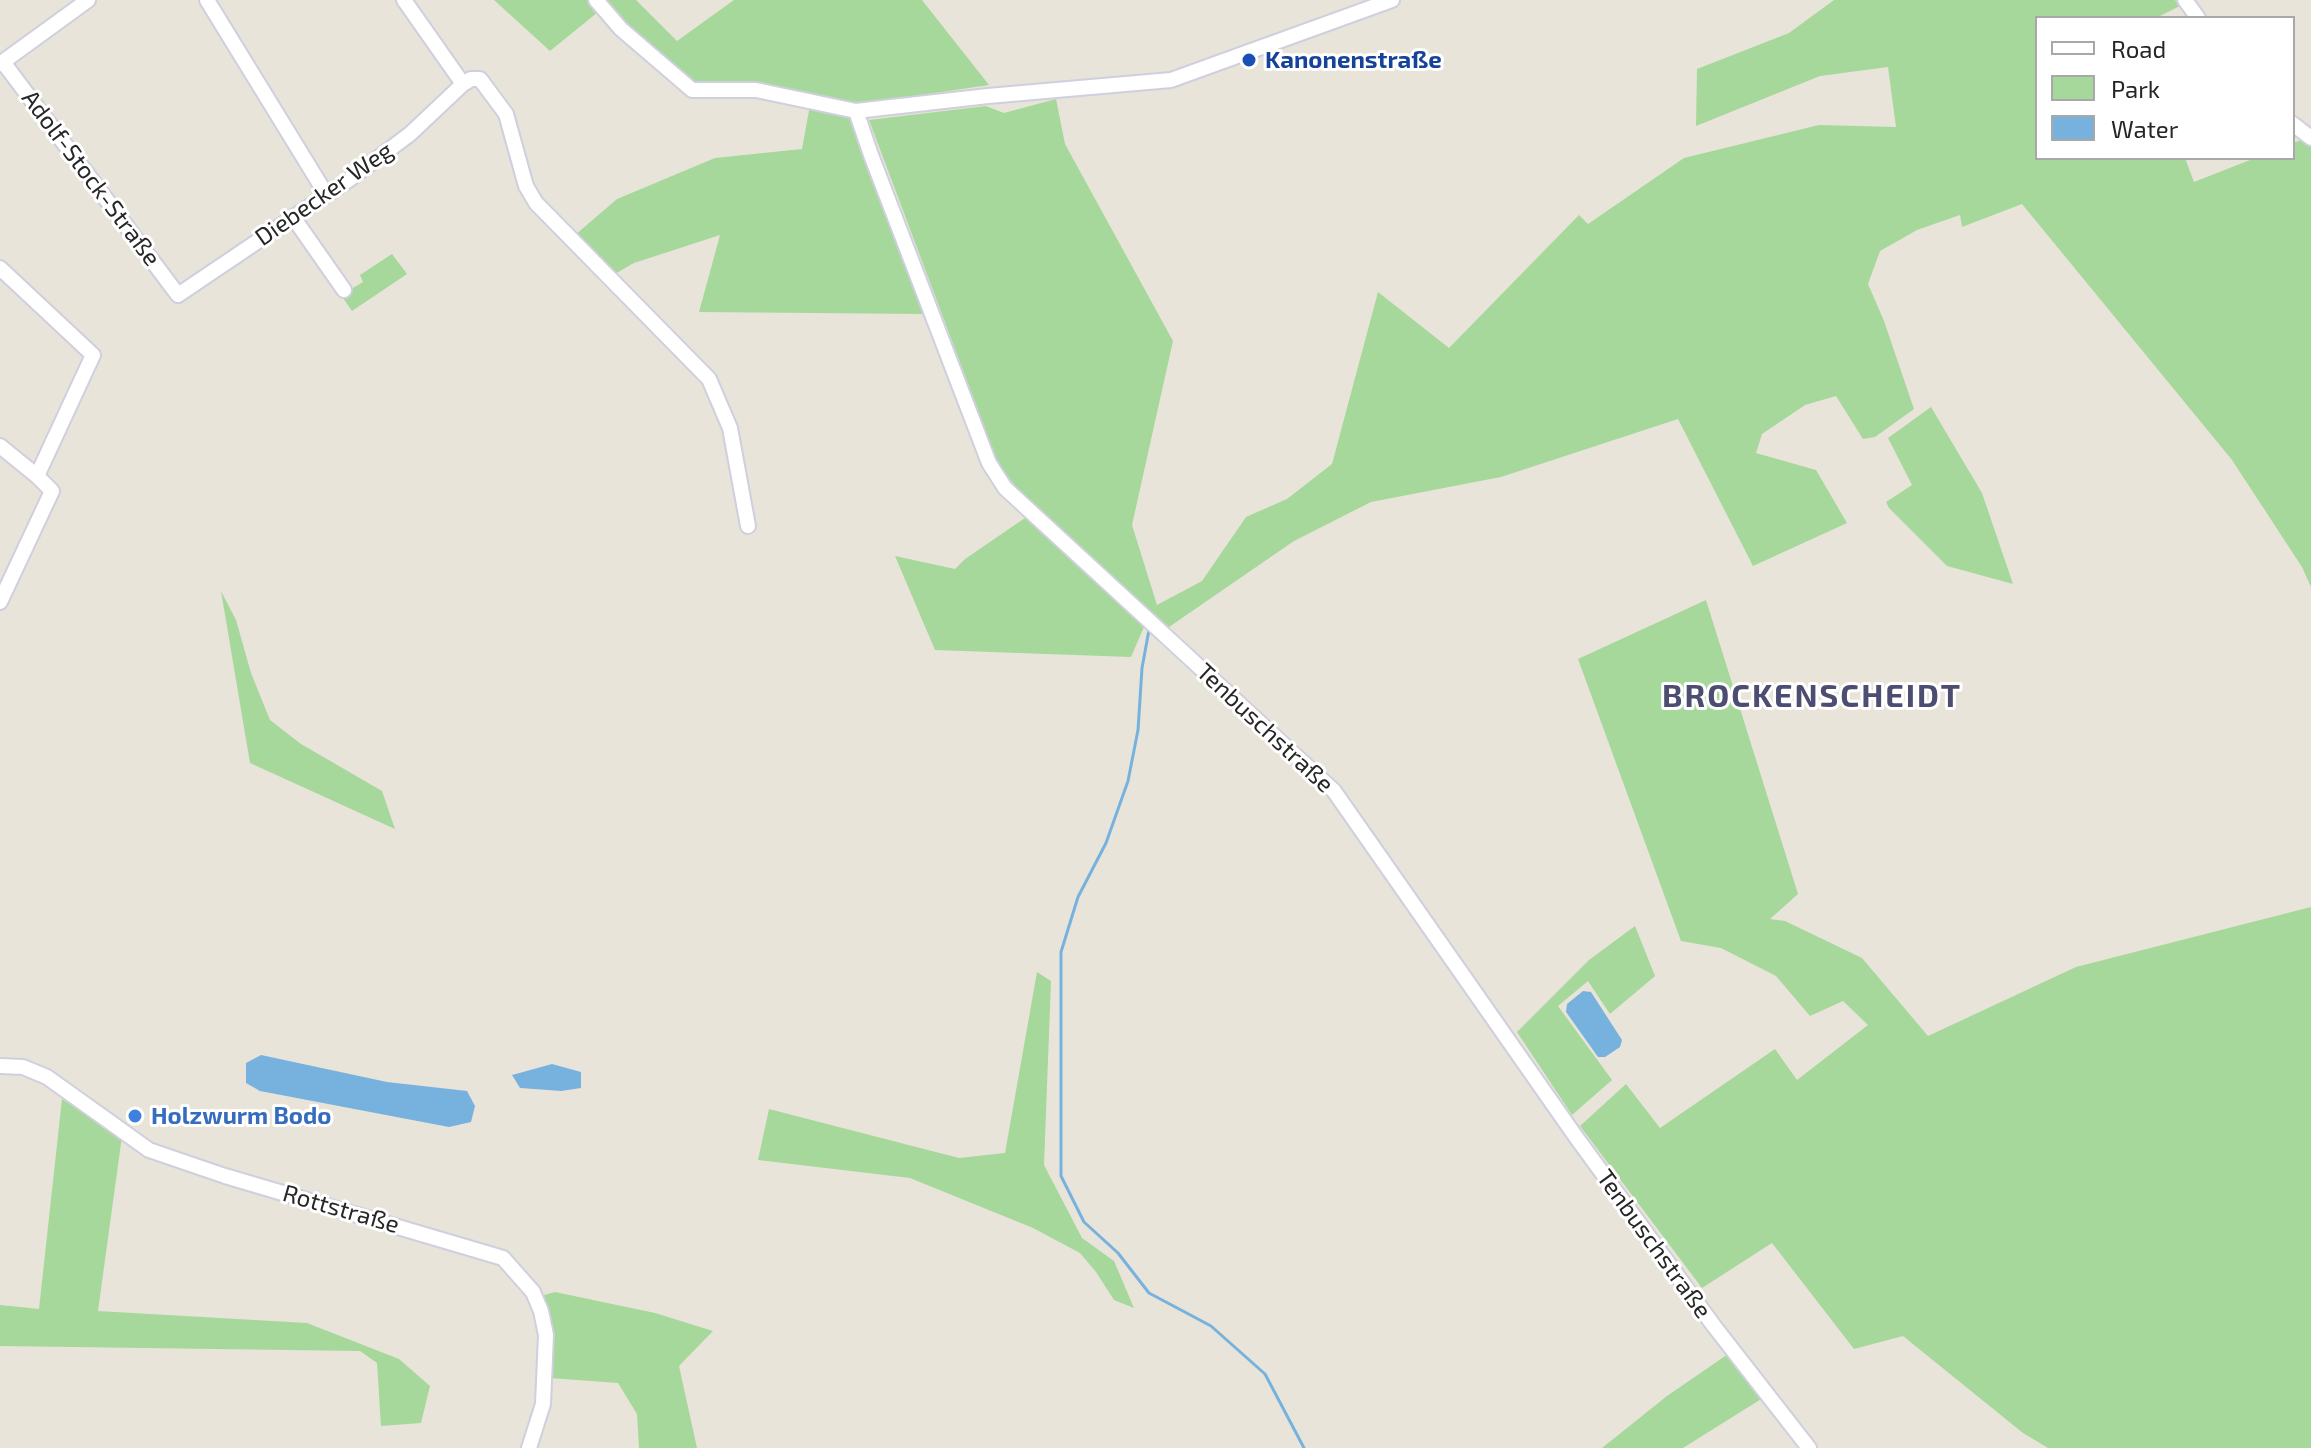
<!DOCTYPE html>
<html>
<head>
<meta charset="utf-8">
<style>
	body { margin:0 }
	#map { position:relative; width:2311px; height:1448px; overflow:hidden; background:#e8e4d9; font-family:"Exo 2",sans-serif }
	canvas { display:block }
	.legend { position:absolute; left:2035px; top:16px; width:260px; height:144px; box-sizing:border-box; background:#fff; border:2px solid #a8a8a8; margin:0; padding:10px 14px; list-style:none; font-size:24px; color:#262626 }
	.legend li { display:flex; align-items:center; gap:16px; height:40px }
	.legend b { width:40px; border:2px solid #a8a8a8 }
</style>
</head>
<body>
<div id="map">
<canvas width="2311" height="1448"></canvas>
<ul class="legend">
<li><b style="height:10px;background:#fff"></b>Road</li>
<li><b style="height:22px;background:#a6d89b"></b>Park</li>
<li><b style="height:22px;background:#77b2df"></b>Water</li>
</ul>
</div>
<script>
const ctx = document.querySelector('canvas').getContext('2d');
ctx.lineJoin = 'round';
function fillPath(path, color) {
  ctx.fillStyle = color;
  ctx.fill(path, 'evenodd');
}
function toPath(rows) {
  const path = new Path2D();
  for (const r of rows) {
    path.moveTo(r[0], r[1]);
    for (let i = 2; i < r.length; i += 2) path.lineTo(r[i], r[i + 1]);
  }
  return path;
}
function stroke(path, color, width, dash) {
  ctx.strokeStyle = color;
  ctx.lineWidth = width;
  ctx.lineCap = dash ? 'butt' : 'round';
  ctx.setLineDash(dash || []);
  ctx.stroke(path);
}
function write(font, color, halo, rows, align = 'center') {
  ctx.font = font + ' "Exo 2",sans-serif';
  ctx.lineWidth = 6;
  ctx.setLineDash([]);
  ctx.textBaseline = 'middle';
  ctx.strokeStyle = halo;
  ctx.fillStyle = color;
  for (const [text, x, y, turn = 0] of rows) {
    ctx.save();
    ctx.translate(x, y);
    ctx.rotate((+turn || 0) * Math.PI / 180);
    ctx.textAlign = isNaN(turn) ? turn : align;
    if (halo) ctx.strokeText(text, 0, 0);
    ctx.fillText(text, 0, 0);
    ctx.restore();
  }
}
fillPath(toPath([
	[494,0,591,0,598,12,550,51],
	[604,0,636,0,677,41,734,0,922,0,989,85,855,105,748,83,686,81],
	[1834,0,2175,0,2180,6,2156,18,2037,18,2037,158,2185,158,2194,182,2255,158,2293,158,2293,143,2301,140,2311,146,2311,587,2302,567,2232,460,2022,204,1962,227,1960,215,1917,230,1880,251,1868,284,1884,321,1914,409,1875,437,1863,439,1836,396,1805,405,1762,434,1756,453,1816,470,1847,523,1753,566,1678,419,1501,477,1371,502,1294,541,1169,627,1026,499,999,466,869,120,986,106,1004,113,1056,99,1065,144,1173,341,1132,525,1157,605,1202,581,1246,517,1287,499,1332,464,1378,292,1449,348,1579,215,1588,224,1684,158,1819,125,1896,127,1888,67,1820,76,1696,126,1697,69,1789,33],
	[810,105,848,115,924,314,699,312,720,235,634,263,613,275,574,236,617,199,715,158,802,149],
	[392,254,407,274,352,311,341,295,363,282,360,275],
	[1931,407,1982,493,2013,584,1947,566,1889,508,1886,502,1912,485,1888,438],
	[1025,518,1144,627,1131,657,935,650,895,556,955,569,965,559],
	[221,591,236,620,251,673,270,720,301,744,382,791,395,829,250,763],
	[1706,600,1798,894,1770,919,1785,921,1862,958,1928,1036,2076,967,2311,907,2311,1448,2048,1448,2023,1433,1903,1336,1854,1349,1772,1243,1702,1288,1580,1126,1626,1084,1660,1128,1775,1049,1797,1080,1868,1025,1843,1001,1810,1016,1776,976,1721,948,1681,941,1578,659],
	[1635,926,1655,976,1610,1014,1588,981,1558,1006,1612,1080,1572,1115,1517,1032,1589,960],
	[1037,972,1051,981,1044,1165,1082,1238,1114,1261,1134,1308,1114,1300,1096,1272,1080,1253,1033,1228,910,1178,758,1160,769,1109,959,1158,1005,1153],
	[62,1099,122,1136,98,1311,307,1323,399,1359,430,1386,421,1423,381,1426,377,1363,360,1351,0,1346,0,1305,39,1309],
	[555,1292,655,1313,713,1331,679,1366,697,1448,639,1448,637,1414,618,1383,550,1378,542,1302,544,1295],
	[1731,1352,1766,1396,1683,1448,1602,1448,1667,1396]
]), '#a6d89b');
fillPath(toPath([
	[1583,991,1591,992,1622,1040,1620,1047,1605,1057,1598,1057,1566,1012,1567,1004],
	[261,1055,387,1082,467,1091,475,1106,471,1122,449,1127,260,1091,246,1083,246,1063],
	[552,1064,581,1072,581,1088,561,1091,520,1088,512,1075]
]), '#77b2df');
stroke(toPath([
	[1149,630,1142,668,1138,730,1128,781,1106,843,1078,897,1061,952,1061,1176,1084,1222,1118,1253,1149,1293,1211,1326,1265,1374,1304,1448]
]), '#77b2df', 3);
const minor = toPath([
	[207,0,326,194],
	[404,0,463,84],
	[596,0,621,29,692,90,756,90,856,111,988,96,1171,80,1392,0],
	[2185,0,2198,18],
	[3,62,178,295,350,179,410,134,463,84,471,79,480,79,506,114,526,186,536,203,709,379,730,428,748,526],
	[0,64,88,0],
	[856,111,871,155,989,463,1005,488,1334,791,1576,1137,1714,1326,1809,1448],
	[2293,124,2311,138],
	[293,217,344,290],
	[0,268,93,355,37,476,52,491,0,602],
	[0,446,37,476],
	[0,1066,23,1067,47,1077,149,1150,225,1176,503,1258,533,1292,541,1311,546,1335,543,1404,529,1448]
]);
stroke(minor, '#cfcfde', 18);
stroke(minor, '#fff', 14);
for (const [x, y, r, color] of [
	[1249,60,8,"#1a4fb4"],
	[135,1116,8,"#3f7fe0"]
]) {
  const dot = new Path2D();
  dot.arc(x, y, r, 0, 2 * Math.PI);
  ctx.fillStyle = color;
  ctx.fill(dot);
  stroke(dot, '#fff', 3);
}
write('bold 24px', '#164399', '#fff', [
	["Kanonenstraße",1265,60]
], 'left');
write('24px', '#262626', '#fff', [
	["Adolf-Stock-Straße",91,178,53],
	["Diebecker Weg",324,194,-35],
	["Tenbuschstraße",1265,728,43],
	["Rottstraße",341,1209,16],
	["Tenbuschstraße",1654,1244,54]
]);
write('bold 24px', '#366cbe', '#fff', [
	["Holzwurm Bodo",151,1116]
], 'left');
ctx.letterSpacing = '2px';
write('bold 32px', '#4d4d71', '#fff', [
	["BROCKENSCHEIDT",1812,696]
]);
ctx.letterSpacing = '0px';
</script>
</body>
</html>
